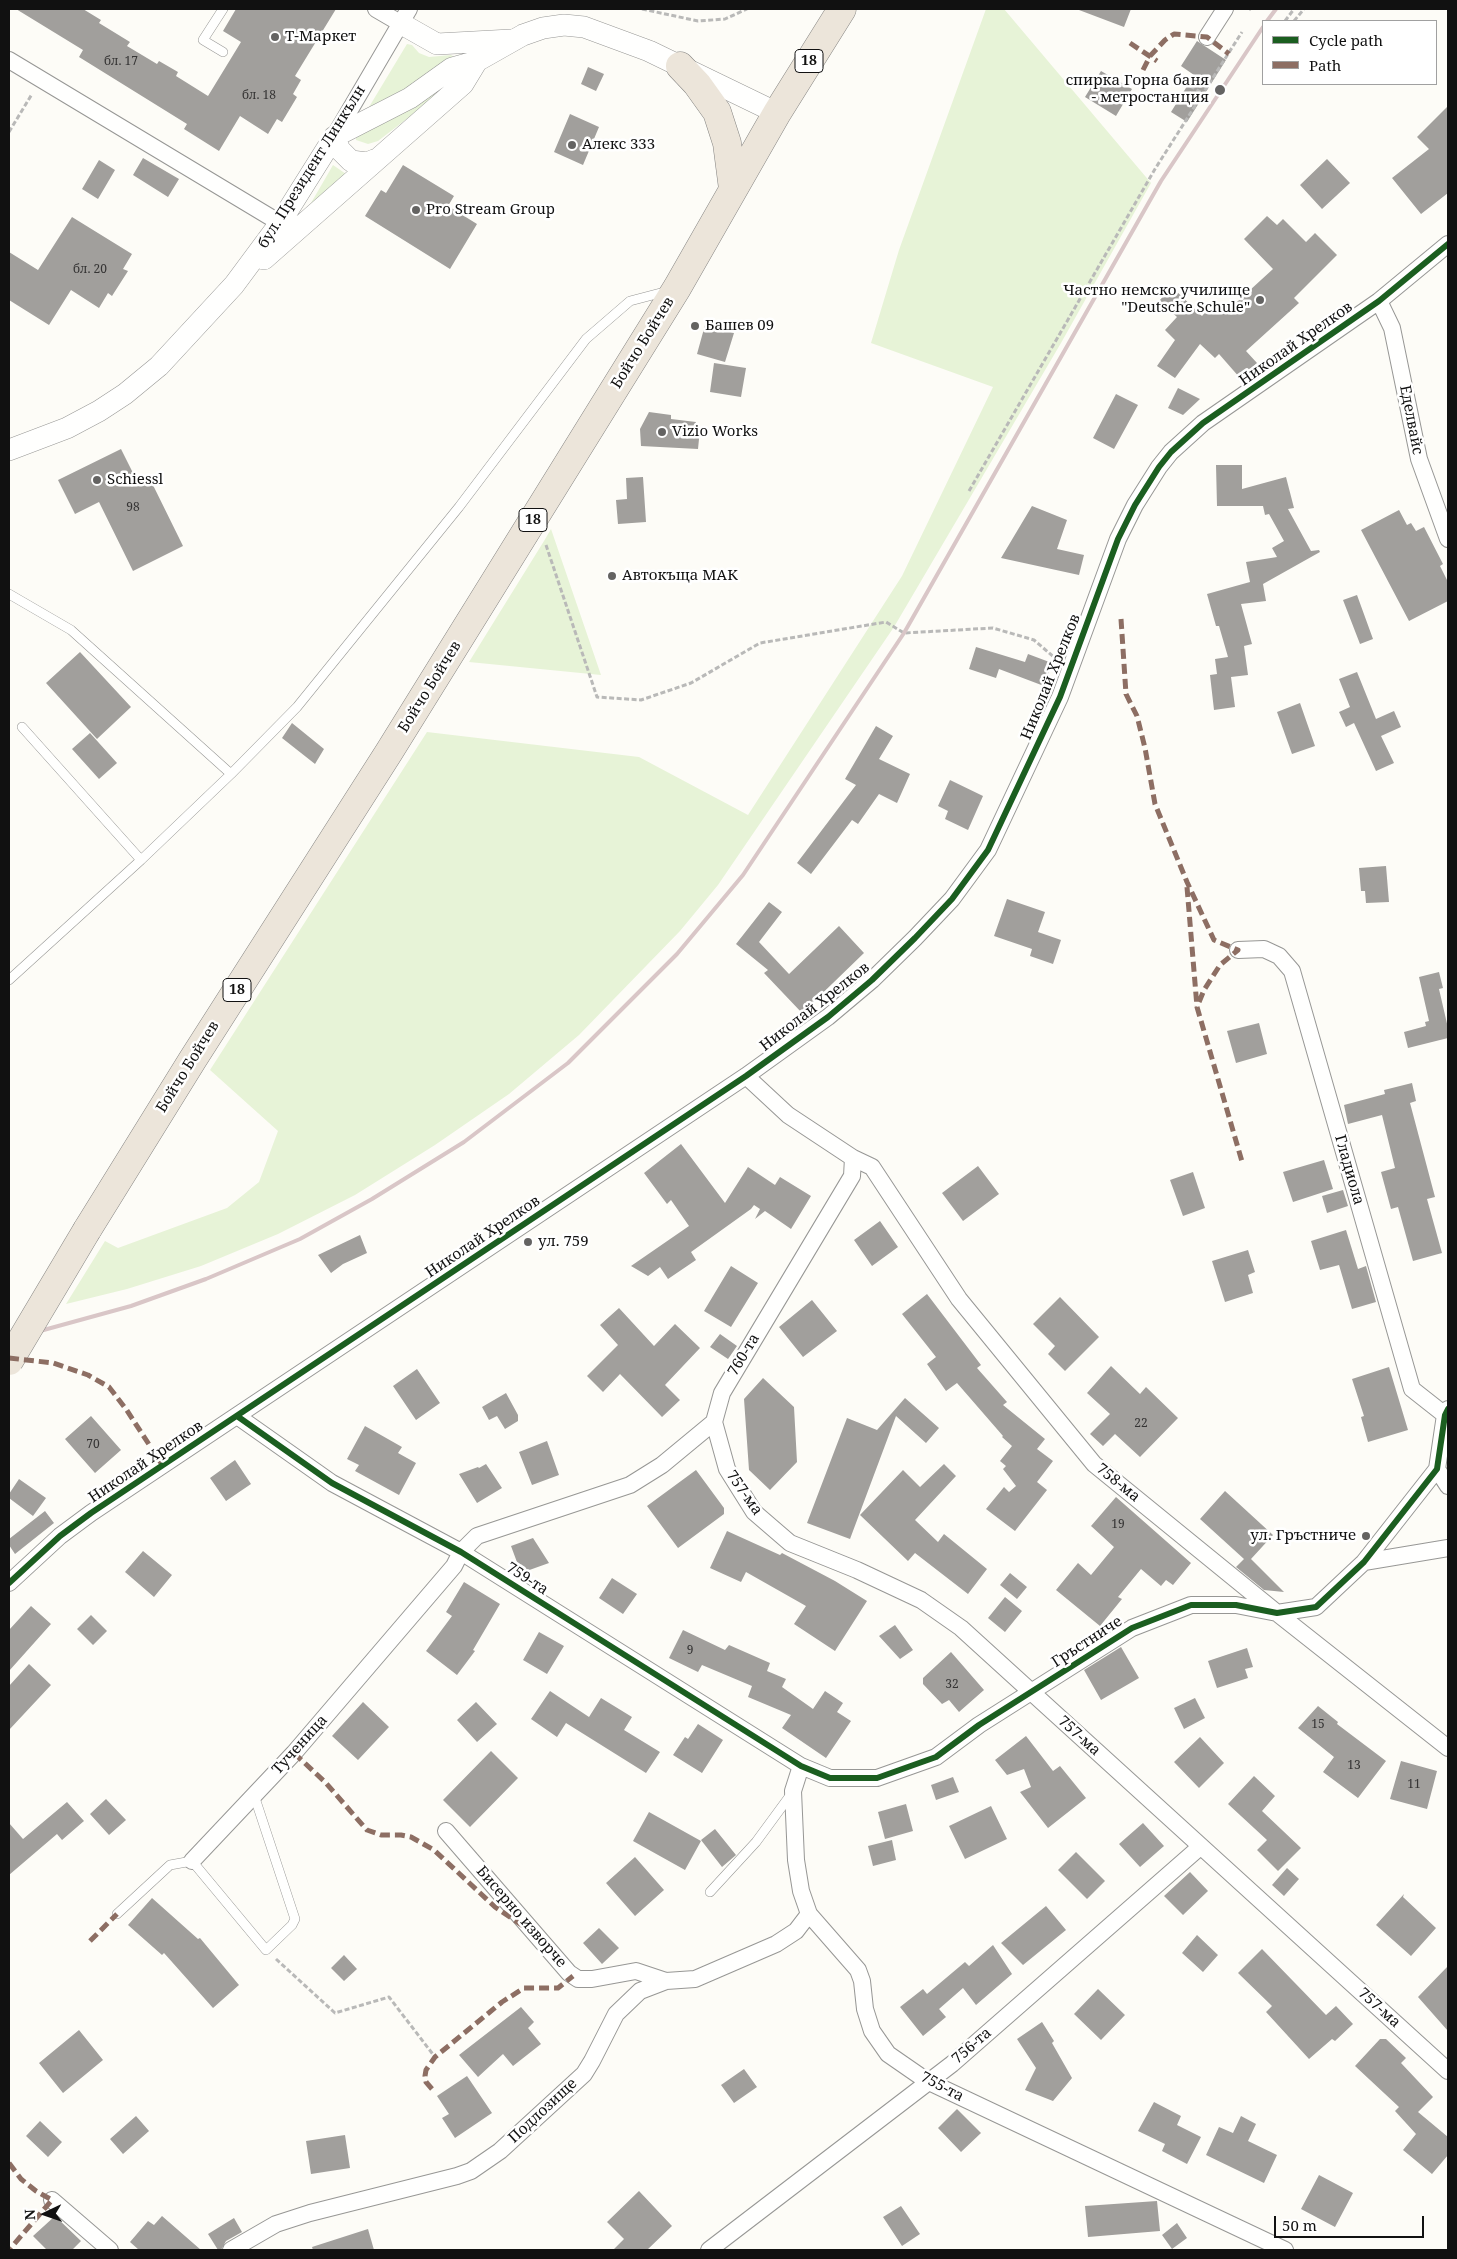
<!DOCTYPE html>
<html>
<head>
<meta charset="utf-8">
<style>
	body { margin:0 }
	#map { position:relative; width:1457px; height:2259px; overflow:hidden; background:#fdfcf7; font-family:"Noto Serif",serif }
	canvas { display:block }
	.frame { position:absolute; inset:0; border:10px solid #111; pointer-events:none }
	.legend { position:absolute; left:1262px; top:20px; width:175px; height:65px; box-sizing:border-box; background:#fff; border:1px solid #a0a0a0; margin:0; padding:6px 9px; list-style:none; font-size:15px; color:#111 }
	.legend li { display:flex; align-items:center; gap:10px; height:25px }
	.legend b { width:25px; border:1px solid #a0a0a0 }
	.north { position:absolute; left:20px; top:2189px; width:50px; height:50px; -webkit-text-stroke:4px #fff; paint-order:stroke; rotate:267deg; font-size:14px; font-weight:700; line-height:20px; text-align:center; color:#111 }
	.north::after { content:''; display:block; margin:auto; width:18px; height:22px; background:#111; clip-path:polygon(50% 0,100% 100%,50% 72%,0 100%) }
	.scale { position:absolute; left:1274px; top:2216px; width:150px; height:22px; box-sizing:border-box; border:2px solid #111; border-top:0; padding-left:6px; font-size:15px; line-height:18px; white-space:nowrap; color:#111; -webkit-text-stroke:4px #fff; paint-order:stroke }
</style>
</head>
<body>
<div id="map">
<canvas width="1457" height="2259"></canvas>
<div class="frame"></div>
<ul class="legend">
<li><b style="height:6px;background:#1b5e20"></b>Cycle path</li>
<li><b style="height:6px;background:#8d6e63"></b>Path</li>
</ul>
<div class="north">N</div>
<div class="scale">50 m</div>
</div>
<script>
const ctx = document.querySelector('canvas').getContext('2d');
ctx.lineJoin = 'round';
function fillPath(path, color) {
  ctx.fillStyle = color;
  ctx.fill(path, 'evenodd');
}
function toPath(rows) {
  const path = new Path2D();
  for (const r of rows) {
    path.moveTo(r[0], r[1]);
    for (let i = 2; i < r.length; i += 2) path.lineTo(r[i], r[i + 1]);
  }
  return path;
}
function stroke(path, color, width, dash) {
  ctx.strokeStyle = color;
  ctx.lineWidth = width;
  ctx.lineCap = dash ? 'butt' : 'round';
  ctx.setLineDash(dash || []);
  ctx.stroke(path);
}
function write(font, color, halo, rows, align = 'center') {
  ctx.font = font + ' "Noto Serif",serif';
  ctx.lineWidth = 5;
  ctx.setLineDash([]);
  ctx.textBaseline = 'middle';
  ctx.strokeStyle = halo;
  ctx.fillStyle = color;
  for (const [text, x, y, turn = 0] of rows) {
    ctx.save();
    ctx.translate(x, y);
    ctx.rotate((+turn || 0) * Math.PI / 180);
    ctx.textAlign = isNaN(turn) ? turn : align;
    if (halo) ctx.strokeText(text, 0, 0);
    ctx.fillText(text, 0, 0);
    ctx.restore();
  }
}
fillPath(toPath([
	[986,9,1004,9,1151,183,1061,343,894,627,718,885,680,931,579,1035,509,1094,435,1145,355,1195,278,1234,201,1266,127,1289,66,1304,105,1241,118,1248,227,1208,259,1182,278,1131,210,1070,427,732,639,757,748,815,902,576,993,387,871,343,899,250],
	[407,44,412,45,419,53,429,57,451,55,454,57,415,84,369,107],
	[450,81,452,84,378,141,368,144,356,140,356,138],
	[333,165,346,174,304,215,329,172],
	[551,529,601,675,469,662,544,541]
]), '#e7f3d7');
fillPath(toPath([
	[16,9,83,9,101,20,99,23,130,42,127,46,157,64,159,61,178,72,176,76,208,96,241,42,223,31,236,9,336,9,295,76,301,80,293,94,297,97,282,122,277,119,268,134,240,116,219,151,184,129,187,124,79,57,83,50],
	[1079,9,1131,9,1124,27,1079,10],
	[1197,41,1226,60,1187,122,1171,112,1194,75,1181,66],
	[588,67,604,74,596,91,581,84],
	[1101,71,1132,89,1116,116,1085,97],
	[1448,106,1448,193,1421,214,1392,178,1429,149,1417,137],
	[570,114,599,127,583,165,554,152],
	[143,158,179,179,168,197,133,175],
	[1327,159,1350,183,1322,209,1300,185],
	[99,160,115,170,98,199,82,189],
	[403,165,454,196,448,206,477,224,450,269,365,216,381,190,386,193],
	[1267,216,1277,225,1283,219,1306,242,1315,233,1337,255,1294,298,1299,303,1246,351,1257,363,1240,378,1219,354,1215,358,1200,344,1175,378,1157,366,1175,340,1165,330,1177,317,1159,301,1172,287,1202,316,1215,302,1226,312,1273,269,1244,239],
	[72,217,132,254,123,269,128,271,112,296,108,293,99,308,71,290,49,325,9,300,9,252,38,270],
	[705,325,734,333,725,362,697,354],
	[714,363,746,368,741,397,710,392],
	[1178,388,1200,399,1183,415,1168,408],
	[1116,394,1138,405,1114,449,1093,438],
	[649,412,671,415,671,419,696,422,695,429,700,429,698,449,641,446,640,429],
	[121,449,138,483,149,477,183,546,133,571,99,502,75,514,58,480],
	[1216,465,1242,465,1242,489,1286,477,1294,508,1288,509,1311,551,1319,550,1320,552,1263,584,1266,601,1241,604,1252,644,1244,646,1248,675,1231,677,1235,707,1214,710,1210,675,1217,674,1215,659,1228,657,1219,626,1216,626,1207,594,1250,582,1246,562,1277,557,1272,548,1284,541,1269,514,1265,515,1263,506,1217,506],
	[643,477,646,522,618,524,616,500,627,499,626,478],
	[1032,506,1067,520,1057,549,1084,555,1079,575,1001,558],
	[1399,510,1407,525,1411,523,1416,531,1424,527,1443,564,1440,566,1448,582,1448,601,1409,621,1361,530],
	[1357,595,1373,639,1360,644,1343,600],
	[976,647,1025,662,1028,654,1052,663,1044,686,999,669,996,678,969,669],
	[80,652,131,707,97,739,46,683],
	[1357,672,1376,719,1394,711,1401,727,1381,736,1394,763,1376,771,1354,723,1346,727,1339,712,1350,707,1339,679],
	[1300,703,1315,746,1292,754,1277,712],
	[292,723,324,749,315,764,282,738],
	[876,726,893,736,879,759,910,774,897,803,879,794,858,824,852,820,811,874,797,863,856,785,845,779],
	[90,733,117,763,99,779,72,749],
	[950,780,983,796,968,830,945,819,948,811,938,806],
	[1386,866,1389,902,1366,903,1365,891,1361,891,1359,868],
	[1007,899,1045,912,1038,932,1061,940,1053,964,1030,956,1032,949,994,936],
	[769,902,782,912,759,942,789,974,839,926,864,953,802,1013,764,973,768,970,736,944],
	[1439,972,1443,988,1439,989,1448,1028,1448,1038,1408,1048,1404,1032,1426,1026,1425,1022,1429,1021,1419,977],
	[1259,1023,1267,1054,1236,1063,1227,1031],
	[1412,1083,1416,1101,1410,1103,1435,1197,1427,1199,1442,1253,1413,1261,1398,1207,1391,1209,1381,1172,1395,1168,1382,1115,1348,1124,1344,1105,1385,1094,1384,1090],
	[681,1144,725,1203,748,1167,775,1185,780,1177,811,1196,791,1229,765,1211,755,1219,760,1209,754,1205,751,1209,691,1252,696,1260,668,1279,660,1267,648,1276,631,1266,689,1226,671,1200,667,1204,644,1173],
	[1324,1160,1333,1189,1293,1202,1283,1172],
	[978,1166,999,1194,963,1221,942,1193],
	[1193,1172,1205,1208,1183,1216,1170,1180],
	[1343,1190,1348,1206,1327,1213,1322,1196],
	[880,1221,898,1247,872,1266,854,1240],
	[1346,1230,1358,1269,1366,1266,1376,1302,1352,1309,1339,1265,1320,1270,1311,1241],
	[360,1235,367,1253,343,1264,331,1273,318,1255],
	[1248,1250,1255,1272,1248,1275,1253,1293,1225,1302,1212,1261],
	[731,1266,758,1283,731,1327,704,1311],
	[927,1294,981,1365,977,1368,1007,1402,1003,1405,1045,1439,1037,1449,1053,1461,1037,1482,1047,1490,1015,1531,986,1509,1004,1487,1009,1492,1016,1486,1003,1469,1006,1466,1000,1461,1012,1446,1002,1437,1003,1436,957,1383,946,1391,927,1364,936,1357,902,1314],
	[1060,1297,1099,1337,1065,1371,1048,1354,1055,1346,1033,1324],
	[812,1300,837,1331,803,1357,779,1327],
	[619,1308,654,1346,675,1324,700,1348,665,1385,680,1400,662,1417,620,1374,603,1392,587,1376,618,1345,600,1325],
	[720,1334,737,1346,728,1359,710,1347],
	[1111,1366,1140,1394,1146,1387,1178,1418,1140,1457,1115,1434,1103,1446,1090,1434,1110,1414,1087,1393],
	[1389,1367,1408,1430,1368,1442,1361,1417,1364,1416,1352,1379],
	[417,1369,440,1403,416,1420,393,1386],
	[763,1378,794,1407,797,1462,770,1490,749,1470,744,1399],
	[506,1393,518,1415,518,1421,505,1429,497,1416,489,1420,482,1407],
	[905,1398,939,1428,926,1443,896,1416,850,1539,807,1523,847,1418,877,1430],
	[91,1416,121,1450,95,1473,65,1439],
	[365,1426,402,1447,398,1453,416,1463,399,1495,355,1471,359,1465,347,1459],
	[547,1441,559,1475,532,1485,519,1452],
	[235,1460,251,1484,226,1501,210,1478],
	[486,1464,502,1488,477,1503,459,1474,478,1467,479,1468],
	[944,1464,956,1476,915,1520,938,1542,944,1534,987,1569,968,1594,915,1553,908,1561,860,1515,903,1470,920,1487],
	[696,1470,724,1508,724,1514,678,1548,647,1506],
	[19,1479,46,1498,33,1516,9,1498,9,1494],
	[1225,1491,1273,1535,1251,1559,1284,1592,1264,1590,1236,1567,1244,1559,1200,1519],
	[1116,1497,1191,1563,1173,1585,1166,1580,1161,1586,1141,1569,1118,1597,1122,1599,1100,1626,1056,1590,1078,1563,1091,1575,1114,1547,1091,1526],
	[45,1511,54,1523,15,1554,9,1545,9,1539],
	[727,1531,780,1555,782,1553,835,1581,867,1601,835,1651,794,1624,806,1606,746,1572,741,1582,710,1568],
	[533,1538,549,1563,521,1573,511,1546],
	[143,1551,172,1575,154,1597,125,1572],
	[1010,1573,1027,1587,1017,1599,1000,1585],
	[612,1578,637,1594,623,1614,599,1598],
	[464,1582,500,1604,473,1650,475,1651,457,1675,426,1651,452,1616,446,1612],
	[1005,1597,1022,1611,1005,1632,988,1618],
	[31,1606,51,1624,9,1671,9,1630],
	[91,1615,107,1631,93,1645,77,1629],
	[895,1625,913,1650,900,1659,879,1636],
	[683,1630,725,1650,729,1645,770,1663,767,1671,786,1679,782,1687,813,1709,825,1691,843,1703,837,1712,851,1721,826,1758,782,1728,791,1715,748,1697,752,1686,702,1665,698,1672,669,1658],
	[539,1632,564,1646,547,1674,523,1660],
	[1121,1647,1139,1678,1101,1700,1084,1670],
	[1247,1648,1253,1667,1245,1669,1248,1678,1217,1688,1208,1661],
	[951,1652,984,1690,959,1712,949,1700,942,1704,923,1684,923,1678],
	[29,1664,51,1685,9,1730,9,1686],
	[550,1691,589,1717,601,1698,632,1717,624,1730,660,1752,646,1773,566,1723,557,1737,531,1719],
	[1195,1698,1205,1718,1184,1729,1174,1708],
	[363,1702,389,1727,358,1760,332,1736],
	[476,1702,497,1724,477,1742,457,1720],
	[1318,1706,1338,1722,1337,1724,1386,1761,1358,1798,1323,1772,1334,1757,1298,1728],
	[698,1724,723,1740,702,1773,673,1755,685,1737,688,1739],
	[1026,1736,1053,1771,1060,1766,1086,1798,1048,1828,1020,1792,1031,1787,1024,1769,1007,1775,995,1760],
	[1200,1737,1224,1763,1199,1788,1174,1762],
	[491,1751,518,1778,470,1827,443,1800],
	[1401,1761,1437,1771,1427,1809,1390,1799],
	[1254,1776,1275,1796,1262,1811,1301,1848,1278,1871,1257,1850,1267,1840,1228,1804],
	[953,1777,959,1792,936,1800,931,1785],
	[106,1799,126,1820,109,1835,90,1814],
	[67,1802,84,1821,62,1840,57,1834,9,1875,9,1823,23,1839],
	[906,1804,913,1831,885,1839,878,1812],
	[991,1806,1007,1839,965,1859,949,1826],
	[649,1812,701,1841,685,1870,633,1841],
	[1143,1823,1164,1846,1140,1867,1119,1844],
	[715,1829,736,1855,722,1867,701,1840],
	[892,1840,896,1860,873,1866,868,1846],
	[1076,1852,1105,1881,1087,1899,1058,1870],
	[635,1857,664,1890,635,1916,606,1883],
	[1287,1868,1299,1879,1284,1896,1272,1885],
	[1190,1872,1208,1891,1183,1915,1164,1896],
	[1404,1894,1403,1897,1436,1928,1411,1956,1376,1925],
	[152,1898,198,1939,200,1938,239,1985,213,2008,164,1953,162,1955,128,1925],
	[1046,1906,1066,1930,1023,1965,1001,1943],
	[599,1928,619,1948,602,1964,583,1943],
	[1197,1935,1218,1955,1203,1972,1182,1953],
	[993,1945,1012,1974,976,2005,963,1988,939,2009,946,2017,923,2036,900,2007,923,1989,927,1994,965,1962,969,1966],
	[1262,1949,1326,2015,1336,2006,1353,2024,1335,2041,1332,2039,1309,2059,1266,2012,1272,2006,1238,1973],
	[344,1955,357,1969,344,1981,331,1968],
	[1448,1966,1448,2031,1418,1997],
	[1098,1989,1125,2015,1101,2040,1074,2014],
	[521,2007,534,2022,528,2028,541,2044,513,2066,503,2054,478,2077,459,2055],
	[1042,2022,1054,2041,1052,2043,1072,2078,1053,2101,1025,2090,1036,2068,1017,2039],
	[79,2030,103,2060,63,2093,39,2063],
	[1380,2039,1386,2039,1406,2058,1401,2063,1433,2097,1418,2112,1448,2137,1448,2155,1432,2174,1403,2150,1416,2134,1395,2111,1399,2107,1355,2066],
	[744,2069,757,2087,734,2103,721,2085],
	[467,2076,492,2113,455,2138,442,2118,449,2114,437,2096],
	[1154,2102,1181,2116,1177,2125,1201,2137,1187,2164,1162,2151,1165,2144,1138,2131],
	[957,2109,981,2133,961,2152,938,2128],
	[136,2116,149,2131,123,2154,110,2139],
	[1241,2116,1256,2124,1248,2141,1277,2155,1264,2183,1206,2155,1219,2127,1233,2133],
	[40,2121,62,2142,48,2157,26,2136],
	[345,2135,350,2168,311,2174,306,2141],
	[1319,2175,1353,2193,1335,2227,1301,2209],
	[639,2191,672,2226,647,2250,613,2250,624,2239,607,2222],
	[1157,2201,1160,2231,1088,2237,1085,2206],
	[901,2206,920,2234,902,2246,883,2217],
	[55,2216,81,2241,72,2250,47,2250,33,2236],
	[162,2216,201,2250,139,2250,130,2242,148,2221,154,2225],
	[234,2218,242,2232,226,2241,221,2250,218,2250,208,2234],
	[1177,2223,1187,2238,1172,2249,1162,2235],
	[368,2229,374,2250,313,2250,312,2247]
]), '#a19f9c');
const service = toPath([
	[223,52,203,40,223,9],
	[9,594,71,630,231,774],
	[22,727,141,860],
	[9,980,141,860,231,774,297,707,459,507,586,339,630,301,668,291],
	[710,1892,756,1842,792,1793],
	[117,1914,170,1865,192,1861,266,1950,292,1925,295,1919,254,1795]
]);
const minor = toPath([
	[376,9,400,23],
	[1207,37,1225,9],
	[9,60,280,223],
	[334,137,409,9],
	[1379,301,1392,328,1419,459,1448,539],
	[1238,950,1264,949,1279,956,1292,971,1412,1389,1445,1415],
	[853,1158,872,1167,959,1299,1094,1464,1277,1613,1448,1748],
	[237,1416,332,1483,461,1552,801,1766,830,1778,877,1778,936,1757,979,1725,1132,1628,1191,1605,1236,1605,1277,1613,1316,1607,1364,1562,1437,1469,1445,1415,1448,1409],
	[714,1422,727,1469,754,1512,790,1543,857,1570,921,1600,961,1628,1448,2071],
	[1437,1469,1448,1486],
	[1364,1562,1448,1548],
	[9,1583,60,1536,91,1513,746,1076,828,1017,872,980,915,938,952,899,988,850,1060,697,1118,539,1135,505,1159,467,1171,452,1203,423,1379,301,1448,244],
	[801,1766,793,1791,796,1860,801,1891,809,1914,858,1970,862,1981,865,2009,872,2031,888,2054,927,2081,1285,2250],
	[446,1831,569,1973,578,1979,592,1979,636,1971,666,1981],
	[192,1861,294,1753,454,1566,461,1552,477,1536,630,1485,662,1465,714,1422,722,1393,852,1176,853,1158,788,1115,746,1076],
	[52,2200,110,2250],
	[231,2250,276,2224,310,2213,457,2176,471,2171,500,2151,584,2074,592,2061,616,2014,640,1991,666,1981,695,1979,776,1944,796,1931,809,1914],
	[709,2250,952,2064,1200,1847]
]);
const tertiary = toPath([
	[400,23,437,44,511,40],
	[334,137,410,98,452,68,477,61,523,35,543,28,564,25,584,27,649,51,777,113],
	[334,137,340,150,351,161,367,163,374,160],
	[264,259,463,84,477,61],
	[9,450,67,428,99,411,125,394,159,366,234,285,280,223,334,137]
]);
const trunk = toPath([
	[680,66,697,84,717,112,727,143,733,189],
	[87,1230,193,1059,389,752,677,288,777,113,842,9]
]);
stroke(service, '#979795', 10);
stroke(minor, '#979795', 18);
stroke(tertiary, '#979795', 22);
stroke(trunk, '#858482', 29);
stroke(toPath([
	[642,9,698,21,725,19,747,9],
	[1249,10,1250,9],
	[1285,21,1294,9],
	[1294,21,1304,9],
	[1190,86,1204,94],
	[9,132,32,94],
	[969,491,1155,169,1242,32],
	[546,545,597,697,641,700,691,683,760,643,886,622,904,633,993,628,1034,640,1055,658],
	[276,1959,335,2013,389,1997,435,2057]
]), '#b9b9b8', 3, [5, 2.5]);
stroke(service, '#fffffe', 9);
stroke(minor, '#fffffe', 16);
stroke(tertiary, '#fffffe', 21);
stroke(trunk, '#ece5da', 28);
stroke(toPath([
	[1267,21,1276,9],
	[9,1334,40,1331,131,1306,206,1279,300,1239,372,1199,464,1142,568,1063,677,954,743,875,904,633,1161,181,1263,27]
]), '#d9c6c7', 4);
const trunkBridge = toPath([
	[9,1361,87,1230]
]);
stroke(trunkBridge, '#858482', 29, []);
stroke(trunkBridge, '#ece5da', 28);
stroke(toPath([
	[1130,43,1157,61],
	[1143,70,1150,56,1165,40,1174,34,1207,37,1229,54],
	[1121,619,1126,694,1137,716,1145,748,1155,804,1187,882,1214,940,1238,950,1220,965,1204,990,1197,1007],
	[1187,887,1197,1007,1243,1165],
	[9,1358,53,1363,88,1375,109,1387,126,1409,163,1466],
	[294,1753,325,1782,367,1830,381,1835,401,1835,411,1837,434,1850,495,1907,538,1936],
	[90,1941,117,1914],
	[432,2089,426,2082,425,2076,426,2070,435,2057,502,2002,524,1988,558,1988,573,1976],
	[9,2163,21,2179,36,2191,52,2200,9,2250]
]), '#8d6e63', 5, [10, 5]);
stroke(toPath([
	[237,1416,332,1483,461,1552,801,1766,830,1778,877,1778,936,1757,979,1725,1132,1628,1191,1605,1236,1605,1277,1613,1316,1607,1364,1562,1437,1469,1445,1415,1448,1409],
	[9,1583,60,1536,91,1513,746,1076,828,1017,872,980,915,938,952,899,988,850,1060,697,1118,539,1135,505,1159,467,1171,452,1203,423,1379,301,1448,244]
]), '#1b5e20', 6);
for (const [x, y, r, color] of [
	[275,37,5,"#646362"],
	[1220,90,6,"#646362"],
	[572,145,5,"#646362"],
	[416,210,5,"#646362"],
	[1260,300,5,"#646362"],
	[695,326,5,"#646362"],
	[662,432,5,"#646362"],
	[97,480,5,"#646362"],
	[612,576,5,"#646362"],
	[528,1242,5,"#646362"],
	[1366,1536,5,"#646362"]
]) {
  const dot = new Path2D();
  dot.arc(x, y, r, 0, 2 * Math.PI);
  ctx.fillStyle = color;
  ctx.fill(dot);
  stroke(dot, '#fff', 2);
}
write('12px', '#353434', null, [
	["бл. 17",121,62],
	["бл. 18",259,96],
	["бл. 20",90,270],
	["98",133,508],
	["22",1141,1424],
	["70",93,1445],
	["19",1118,1525],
	["9",690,1651],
	["32",952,1685],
	["15",1318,1725],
	["13",1354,1766],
	["11",1414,1785]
]);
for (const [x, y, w] of [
	[809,61,28],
	[533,520,28],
	[237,990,28]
]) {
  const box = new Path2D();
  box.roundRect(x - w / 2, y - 11.5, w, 23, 4);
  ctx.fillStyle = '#fff';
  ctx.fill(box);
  stroke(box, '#111', 1);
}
write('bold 14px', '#111', null, [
	["18",809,61],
	["18",533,520],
	["18",237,990]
]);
write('15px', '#111', '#fff', [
	["Т-Маркет",285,37],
	["спирка Горна баня",1209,81,"right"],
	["- метростанция",1209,98,"right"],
	["Алекс 333",582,145],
	["Pro Stream Group",426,210],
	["Частно немско училище",1250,291,"right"],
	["\"Deutsche Schule\"",1250,308,"right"],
	["Башев 09",705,326],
	["Vizio Works",672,432],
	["Schiessl",107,480],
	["Автокъща МАК",622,576],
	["ул. 759",538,1242],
	["ул. Гръстниче",1356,1536,"right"]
], 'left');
write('15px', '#111', '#fff', [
	["бул. Президент Линкълн",312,167,-58],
	["Бойчо Бойчев",643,343,-58],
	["Николай Хрелков",1296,344,-35],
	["Еделвайс",1411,420,79],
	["Николай Хрелков",1051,677,-68],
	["Бойчо Бойчев",430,687,-58],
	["Николай Хрелков",815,1007,-38],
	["Бойчо Бойчев",188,1067,-58],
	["Гладиола",1349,1170,74],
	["Николай Хрелков",483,1237,-34],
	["760-та",744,1355,-59],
	["Николай Хрелков",146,1462,-34],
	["758-ма",1118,1483,39],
	["757-ма",744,1493,55],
	["759-та",527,1579,33],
	["Гръстниче",1087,1642,-33],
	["757-ма",1079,1736,42],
	["Тученица",300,1745,-48],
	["Бисерно изворче",521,1917,49],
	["757-ма",1379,2008,42],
	["756-та",972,2046,-41],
	["755-та",942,2087,28],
	["Подлозище",543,2111,-43]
]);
</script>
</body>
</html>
